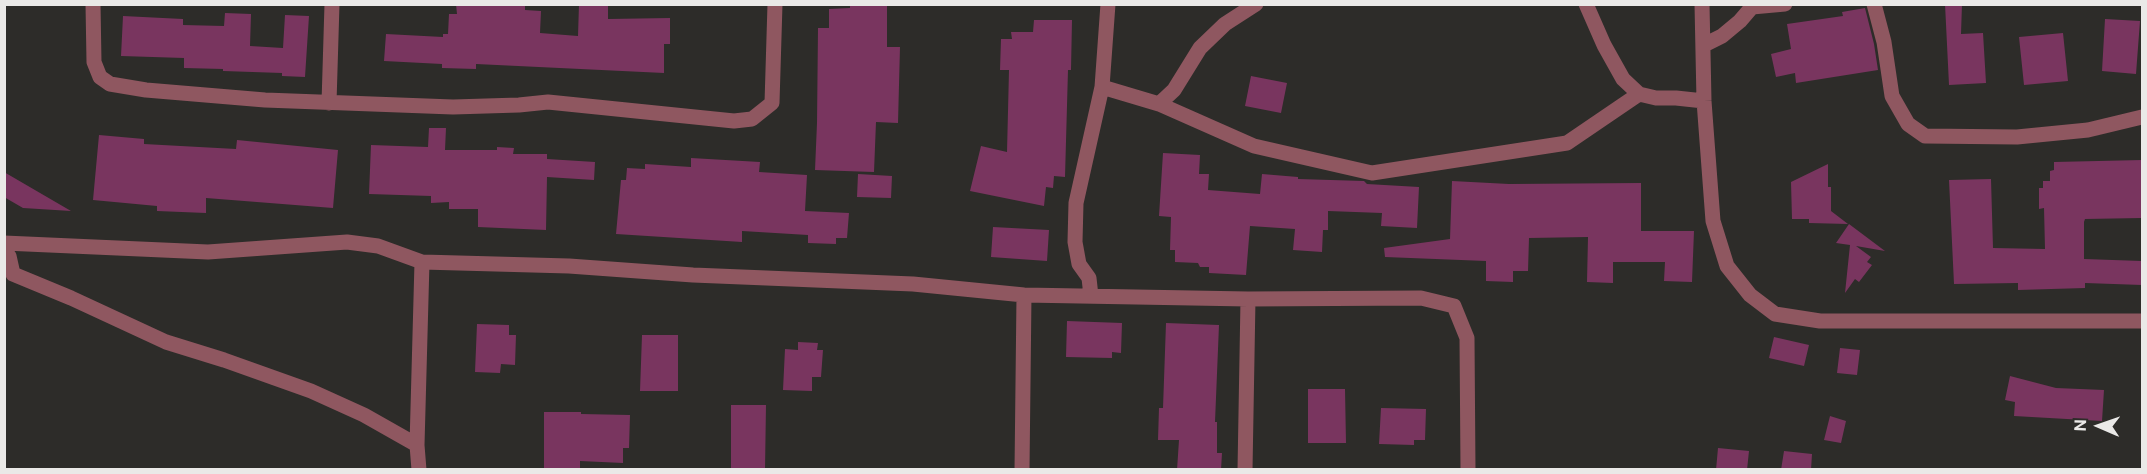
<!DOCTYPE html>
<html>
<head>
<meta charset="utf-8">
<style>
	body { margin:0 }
	#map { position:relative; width:2147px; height:474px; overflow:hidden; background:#2d2c29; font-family:"Public Sans",sans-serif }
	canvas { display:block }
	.frame { position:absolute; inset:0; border:6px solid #eae9e7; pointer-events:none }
	.north { position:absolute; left:2069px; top:396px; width:60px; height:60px; -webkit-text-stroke:4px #2d2c29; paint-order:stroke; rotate:272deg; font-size:16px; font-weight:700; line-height:24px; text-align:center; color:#eae9e7 }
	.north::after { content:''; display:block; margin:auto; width:21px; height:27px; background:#eae9e7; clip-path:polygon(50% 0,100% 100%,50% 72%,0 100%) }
</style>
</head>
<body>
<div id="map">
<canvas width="2147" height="474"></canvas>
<div class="frame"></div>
<div class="north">N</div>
</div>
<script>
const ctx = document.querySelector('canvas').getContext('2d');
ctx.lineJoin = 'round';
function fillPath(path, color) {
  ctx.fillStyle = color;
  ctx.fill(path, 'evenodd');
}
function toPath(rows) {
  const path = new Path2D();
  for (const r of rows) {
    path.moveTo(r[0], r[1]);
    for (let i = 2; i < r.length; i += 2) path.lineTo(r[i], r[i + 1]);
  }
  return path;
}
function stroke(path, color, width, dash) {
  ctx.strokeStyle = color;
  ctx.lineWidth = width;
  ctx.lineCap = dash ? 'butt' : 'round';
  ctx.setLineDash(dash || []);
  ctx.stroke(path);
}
fillPath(toPath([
	[456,4,525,4,525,10,541,11,540,33,578,36,579,4,608,5,608,19,670,18,670,44,664,44,664,73,476,64,476,69,442,68,442,64,384,61,386,34,443,37,443,34,448,34,449,14,457,14],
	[850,4,887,4,887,47,900,47,898,123,876,122,874,172,815,170,817,123,818,28,829,28,829,9,850,8],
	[1945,4,1962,4,1961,34,1983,33,1986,83,1949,85],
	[1865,8,1874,44,1878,70,1796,83,1795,73,1776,77,1771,54,1791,49,1787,24,1843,16,1842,12],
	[225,13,251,14,250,46,283,48,285,15,309,16,305,77,282,76,282,73,223,71,223,69,184,68,184,58,121,56,123,16,183,19,183,25,224,26],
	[2105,19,2140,21,2136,74,2102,71],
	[1034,20,1072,20,1071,70,1068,70,1065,177,1054,176,1053,188,1046,187,1044,206,970,191,981,146,1007,152,1009,70,1000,70,1001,39,1012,39,1011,32,1033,32],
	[2063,33,2068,81,2024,85,2019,37],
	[1251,76,1287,83,1281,113,1245,106],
	[429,128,446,128,445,150,497,150,497,147,514,148,513,154,547,154,547,159,595,162,594,180,547,177,546,230,478,227,478,209,449,209,449,202,431,203,431,196,369,194,371,145,428,147],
	[99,135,144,139,144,144,236,149,237,140,338,150,333,208,206,198,206,213,157,211,157,206,93,200],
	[1163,153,1200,155,1199,174,1209,174,1208,190,1260,194,1262,174,1298,177,1298,179,1364,181,1367,184,1419,187,1417,228,1381,226,1382,213,1328,211,1328,230,1323,230,1322,252,1293,250,1295,229,1250,226,1246,275,1209,273,1209,267,1200,267,1198,263,1175,262,1175,250,1170,250,1171,217,1159,216],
	[691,158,760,162,759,172,807,175,805,211,849,213,847,238,836,238,836,244,808,243,808,235,742,231,742,242,616,234,621,180,626,180,627,168,645,169,645,164,691,167],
	[2142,160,2142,218,2085,219,2084,222,2084,259,2142,261,2142,285,2085,283,2085,288,2018,290,2018,283,1954,284,1949,180,1991,179,1993,248,2045,249,2044,208,2039,209,2039,188,2043,188,2043,181,2050,181,2050,171,2054,170,2054,162],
	[1828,164,1828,187,1831,187,1831,211,1848,224,1809,223,1809,219,1792,219,1791,182],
	[4,172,71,211,23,208,4,197],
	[858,174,892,176,891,198,857,197],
	[1452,181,1509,184,1641,183,1641,231,1694,231,1692,282,1664,281,1665,262,1613,262,1613,283,1587,282,1588,237,1529,238,1528,271,1513,271,1513,282,1486,281,1486,261,1385,257,1384,248,1450,239],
	[1849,224,1885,251,1856,246,1871,257,1867,262,1872,265,1859,282,1855,279,1845,293,1850,245,1836,243],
	[993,227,1049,230,1047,261,991,257],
	[1067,321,1122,323,1121,353,1112,352,1112,358,1066,357],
	[1166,323,1219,325,1215,422,1217,422,1217,453,1222,453,1221,470,1177,470,1179,440,1158,440,1159,408,1163,408],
	[477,324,509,325,509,335,516,335,515,365,501,364,500,373,475,372],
	[642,335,678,335,678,391,640,391],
	[1774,337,1809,345,1804,366,1769,358],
	[798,342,818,343,817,350,823,350,821,377,812,377,812,391,783,390,785,349,798,350],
	[1840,348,1860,350,1857,375,1837,373],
	[2010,376,2056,388,2104,390,2102,421,2014,416,2015,402,2005,400],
	[1308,389,1345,389,1346,443,1308,443],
	[731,405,766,405,765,470,731,470],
	[1381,408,1426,409,1425,440,1414,440,1414,445,1379,444],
	[544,412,581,412,581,414,630,415,629,448,623,448,623,463,580,461,580,470,544,470],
	[1830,416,1846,421,1841,443,1824,440],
	[1718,448,1749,451,1747,470,1716,470],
	[1784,451,1812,454,1811,470,1781,470]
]), '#79355f');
stroke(toPath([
	[93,4,94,62,100,77,110,84,146,90,265,100,453,107,519,105,548,102,734,121,752,119,772,103,775,4],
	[1702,4,1704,101,1713,221,1727,266,1750,295,1775,314,1820,321,2142,321],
	[1874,4,1884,42,1892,96,1908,124,1925,136,2017,137,2088,130,2142,117],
	[1704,45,1722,36,1740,21,1752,7,1785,4],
	[1102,87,1159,104,1254,146,1372,173,1567,143,1639,94,1623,79,1604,45,1586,4],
	[1639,94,1656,98,1676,98,1704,101],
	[329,103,332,4],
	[1159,104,1174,90,1200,48,1225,24,1256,4],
	[4,243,208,252,347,242,378,246,422,262,569,266,693,275,913,284,1024,295,1248,299,1421,298,1454,306,1467,338,1468,470],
	[4,251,9,256,13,274,71,298,166,342,224,360,311,391,364,415,417,445],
	[1091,296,1089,278,1079,264,1075,242,1076,203,1102,87,1108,4],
	[419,470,417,445,422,262],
	[1022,470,1024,295],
	[1245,470,1248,299]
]), '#8f5760', 15);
</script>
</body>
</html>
